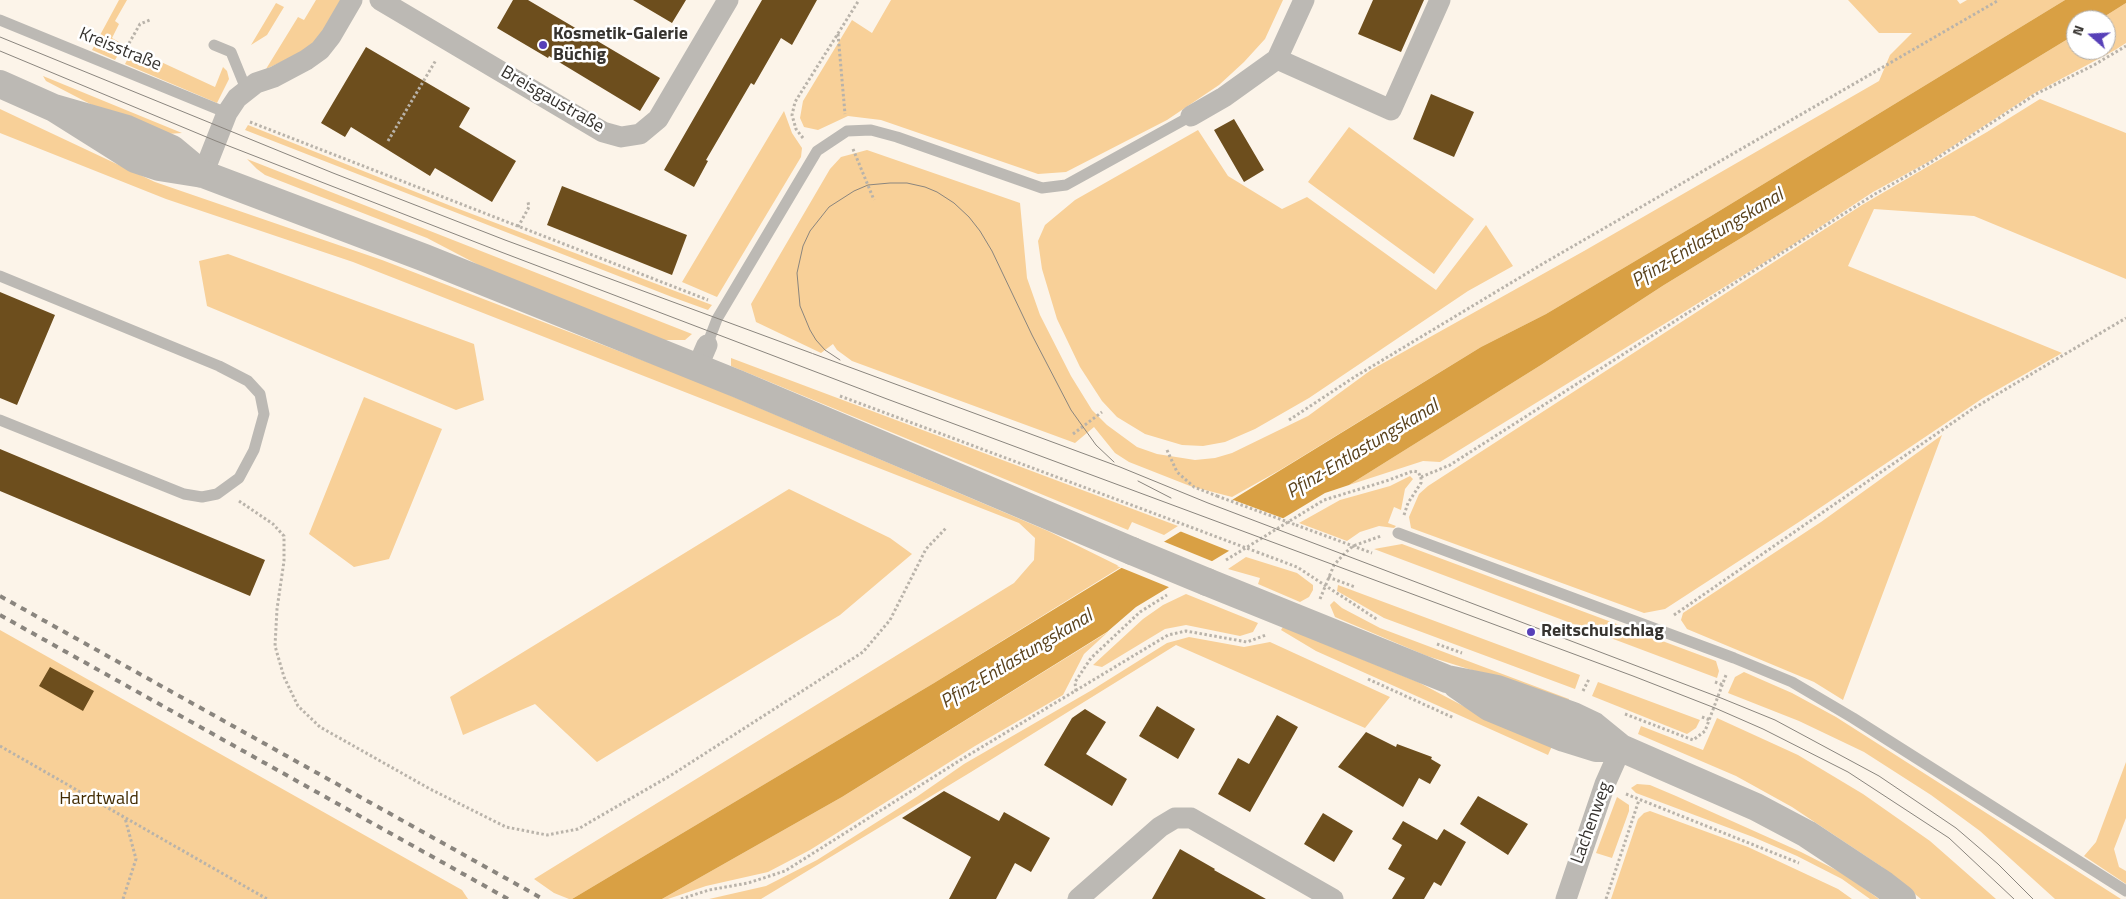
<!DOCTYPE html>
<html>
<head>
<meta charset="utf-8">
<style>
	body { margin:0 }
	#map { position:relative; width:2126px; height:899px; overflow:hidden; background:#fcf4e9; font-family:"Titillium Web",sans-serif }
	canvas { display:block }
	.north { position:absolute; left:2066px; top:10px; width:50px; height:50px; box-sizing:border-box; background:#fff; border:1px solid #afadac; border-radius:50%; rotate:289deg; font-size:14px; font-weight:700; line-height:20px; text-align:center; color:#36332f }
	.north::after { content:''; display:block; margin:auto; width:18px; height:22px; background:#5740b8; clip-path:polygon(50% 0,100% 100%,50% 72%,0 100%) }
</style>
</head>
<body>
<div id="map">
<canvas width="2126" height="899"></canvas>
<div class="north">N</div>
</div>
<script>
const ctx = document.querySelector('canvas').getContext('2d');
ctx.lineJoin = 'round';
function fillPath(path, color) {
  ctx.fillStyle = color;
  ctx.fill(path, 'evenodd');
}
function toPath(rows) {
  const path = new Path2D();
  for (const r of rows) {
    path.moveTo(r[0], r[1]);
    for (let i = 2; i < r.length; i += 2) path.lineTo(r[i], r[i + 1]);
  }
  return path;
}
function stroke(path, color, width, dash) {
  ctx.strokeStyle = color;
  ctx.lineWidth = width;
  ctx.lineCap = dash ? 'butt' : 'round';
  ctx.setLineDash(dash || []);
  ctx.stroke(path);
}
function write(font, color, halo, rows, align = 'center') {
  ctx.font = font + ' "Titillium Web",sans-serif';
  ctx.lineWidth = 5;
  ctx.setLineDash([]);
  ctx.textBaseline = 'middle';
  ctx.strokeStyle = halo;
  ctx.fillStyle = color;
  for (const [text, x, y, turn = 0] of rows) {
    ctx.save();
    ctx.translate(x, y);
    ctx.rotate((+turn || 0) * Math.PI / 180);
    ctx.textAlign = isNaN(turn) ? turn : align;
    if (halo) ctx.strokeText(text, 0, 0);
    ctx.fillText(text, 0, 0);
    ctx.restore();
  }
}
fillPath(toPath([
	[119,0,127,0,115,21,119,24,112,38,124,45,115,60,92,50],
	[316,0,342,0,323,34,305,51,266,69,298,17,304,20],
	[891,0,1283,0,1265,39,1244,62,1219,85,1167,120,1066,172,1038,174,881,120,848,116,818,130,804,127,800,118,803,101,852,20,872,33],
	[1848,0,1957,0,1960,4,1967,0,2065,0,1711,216,1546,314,1481,347,1280,470,1232,497,1190,486,1129,462,1115,453,1094,427,1075,443,852,361,837,350,833,344,821,353,756,322,751,304,830,169,841,157,867,150,1020,203,1027,278,1040,315,1071,376,1092,410,1107,425,1137,447,1157,454,1195,460,1215,458,1232,453,1308,416,1371,370,1584,251,1879,81,1890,55,1912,33,1879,33],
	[276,3,284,7,267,35,251,45],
	[2126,3,2126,43,2115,50,2033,94,1930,161,1873,192,1791,246,1440,462,1423,461,1349,485,1541,365,1664,285,2076,34,2076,50,2106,50,2106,20,2099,20],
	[133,49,215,87,223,67,227,71,229,79,217,103,125,64],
	[43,76,182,133,167,134,119,119,46,81],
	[2040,99,2126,133,2126,279,1974,216,1874,209,1848,266,2062,353,1983,398,1802,520,1665,609,1644,613,1411,528,1409,517,1419,494,1428,486,1862,205,1987,132],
	[0,109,155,182,382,260,694,380,1048,531,1121,567,934,683,572,899,569,899,554,893,534,879,1014,583,1034,560,1035,538,1019,523,353,262,166,199,0,133],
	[784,111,792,133,802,148,801,157,717,297,682,282],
	[248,125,451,206,712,305,708,310,672,297,245,130],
	[1349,127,1474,219,1434,274,1308,182],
	[1198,130,1228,176,1282,209,1307,197,1436,290,1486,225,1513,266,1468,291,1309,398,1255,429,1225,442,1203,446,1182,445,1145,434,1117,417,1102,401,1080,367,1057,319,1042,269,1038,241,1045,225,1075,200],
	[247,159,692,334,685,340,661,340,492,272,427,238,265,175,257,169],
	[228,254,474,344,484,400,456,410,207,306,199,261],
	[731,358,1178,526,1164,535,1132,522,1128,530,731,366],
	[364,397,442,429,389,559,354,567,309,534],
	[1942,435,1843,700,1814,682,1687,629,1681,620,1683,613,1821,522],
	[1410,476,1413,479,1405,489,1401,510,1394,507,1388,523,1396,526,1394,528,1379,526,1360,532,1347,541,1299,523,1340,500,1390,486],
	[789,489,890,538,912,554,840,615,597,762,535,704,463,735,450,697],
	[1402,544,1716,661,1719,671,1717,678,1374,549],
	[1246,557,1297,573,1313,585,1313,590,1309,597,1300,602,1258,584,1260,578,1228,569],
	[1338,585,1580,675,1575,689,1384,618,1337,591],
	[1186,594,1258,623,1253,632,1240,636,1186,625,1165,629,1102,667,1093,665,1143,619,1163,605],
	[1334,601,1342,608,1380,628,1569,699,1570,705,1507,681,1427,656,1335,617,1330,605],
	[1283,627,1418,682,1486,718,1553,744,1548,755,1316,651,1281,630],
	[0,630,462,890,468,899,0,899],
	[1108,632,1084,654,1063,695,975,746,810,850,768,872,706,886,668,899,662,899,842,797],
	[1189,637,1244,647,1270,642,1390,697,1365,728,1176,645,971,772,761,899,709,899,766,886,817,860,918,796,964,764,1092,690,1167,643],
	[1744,672,1792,693,1836,717,2121,899,2055,899,1980,831,1931,795,1864,752,1799,721,1728,693,1735,677],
	[1598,682,1700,720,1696,728,1687,734,1592,696],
	[1717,718,1798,755,1863,794,1930,841,1996,899,1921,899,1882,867,1792,807,1736,776,1638,734,1641,726,1703,750],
	[2126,762,2126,818,2114,849,2119,867,2126,871,2126,884,2084,856,2096,842],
	[1637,784,1650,785,1676,796,1801,852,1844,874,1879,899,1870,899,1842,879,1797,856,1753,837,1636,793,1631,788],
	[1617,797,1629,805,1629,811,1612,858,1596,853],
	[1650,811,1748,847,1838,889,1852,899,1611,899,1638,819,1644,813]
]), '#f8d098');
fillPath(toPath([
	[2065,0,2126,0,2126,3,2099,20,2076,20,2076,34,1664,285,1541,365,1349,485,1325,493,1136,607,1107,632,842,797,662,899,572,899,934,683,1481,347,1546,314,1711,216]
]), '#d9a044');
fillPath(toPath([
	[1228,498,1285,519,1232,552,1177,530],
	[1160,540,1214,562,1171,588,1117,566]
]), '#fcf4e9');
fillPath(toPath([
	[513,0,528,0,660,78,640,111,549,56,548,58,497,28],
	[633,0,686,0,672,23],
	[762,0,817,0,792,45,781,38,754,85,751,83,706,160,708,161,694,187,664,170],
	[1373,0,1424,0,1401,52,1358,34],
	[366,47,470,108,459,127,516,161,492,202,435,168,430,176,351,127,345,137,321,123],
	[1431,94,1474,112,1454,157,1413,139],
	[1234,119,1264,170,1244,182,1214,130],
	[562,186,687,235,672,275,547,225],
	[0,292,55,315,17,405,0,398],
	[0,449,265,560,250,596,0,491],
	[50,667,94,691,83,711,39,686],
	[1157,706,1195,729,1178,759,1139,736],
	[1085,709,1106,722,1086,754,1127,779,1112,806,1044,765,1072,718],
	[1277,715,1298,727,1250,812,1218,794,1238,758,1249,764],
	[1366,732,1396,747,1397,744,1432,757,1431,759,1441,765,1430,784,1419,778,1403,807,1338,767],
	[944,791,999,821,1004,812,1050,838,1031,872,1015,863,996,899,949,899,971,857,902,818],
	[1478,796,1528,824,1508,855,1460,824],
	[1323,813,1353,831,1334,862,1304,844],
	[1403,821,1437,840,1444,829,1466,842,1441,886,1434,882,1424,899,1392,899,1405,878,1388,869,1402,845,1392,839],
	[1180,849,1215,869,1214,870,1266,899,1152,899]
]), '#6d4e1d');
stroke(toPath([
	[838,34,845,114],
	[124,52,140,24,150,20],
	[250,122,708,300],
	[803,138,796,129,792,115,795,102,859,0],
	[388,141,436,60],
	[853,149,874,200],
	[518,227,529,207,528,202],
	[840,396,1177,522],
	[1289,420,1356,376,1544,263,1999,0],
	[1073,434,1102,412],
	[1167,450,1177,472,1194,487,1217,496],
	[1421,477,1450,465,1758,268,1875,194,1931,162,2036,94,2094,65,2126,46],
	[239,501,273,524,284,536,284,561,277,609,275,646,284,677,298,706,320,727,430,789,506,827,547,835,578,829,673,774,863,652,890,620,926,549,947,527],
	[1404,515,1408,503,1421,483,1421,477],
	[1296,525,1372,553],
	[1257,552,1297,567,1378,620],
	[1226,560,1324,500,1386,481,1413,471,1418,472,1421,477],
	[1328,577,1355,587],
	[1320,599,1334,565,1345,553,1353,546,1381,536],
	[1674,615,1974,408,2126,318],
	[1437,644,1462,653],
	[1368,679,1454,718],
	[1715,682,1723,685],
	[1076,691,1075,682,1091,658,1140,612,1167,595],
	[1583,691,1589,679],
	[1625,714,1693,740,1705,731,1726,675],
	[1702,717,1710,720],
	[0,746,267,899],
	[1626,794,1799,863],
	[123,899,136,859,125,818],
	[681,899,709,890,748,883,785,871,962,759,1168,635,1186,631,1247,642,1266,635],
	[1606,899,1639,800]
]), '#b9b3aa', 3, [2.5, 2.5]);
stroke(toPath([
	[0,20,227,113],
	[214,45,231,52,246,89],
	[0,276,219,366,248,381,260,394,264,414,254,450,239,478,217,494,202,497,184,494,0,420],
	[707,345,717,319,817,151,847,131,871,130,897,137,1042,188,1066,185,1191,116],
	[1398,533,1734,658,1792,682,1853,718,2126,891]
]), '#bcb9b4', 11);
stroke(toPath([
	[380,0,603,132,621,137,640,134,658,119,728,0],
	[1304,0,1277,59,1391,110,1440,0],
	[1191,116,1224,97,1277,59],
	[203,174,227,113,237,98,256,83,274,77,306,60,320,50,331,36,352,0],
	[697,368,707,345],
	[1078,899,1160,827,1175,818,1191,818,1333,899],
	[1566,899,1605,784,1621,748]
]), '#bcb9b4', 21);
stroke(toPath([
	[0,84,54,108,127,129,172,149,202,174],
	[54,108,135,159,159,167,203,174,425,258,738,384,1132,551],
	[1207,582,1447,679,1497,689,1573,716,1594,726,1621,748,1756,807,1807,834,1884,885,1902,899],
	[1457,685,1489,707,1564,738,1596,748,1621,748]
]), '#bcb9b4', 28);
stroke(toPath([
	[0,37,333,173,505,240,1120,467,1208,503,1721,698,1775,720,1879,776,1956,828,1998,864,2033,899],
	[0,51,216,141,501,252,887,399,1633,676,1715,708,1763,729,1848,772,1949,838,2014,899],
	[840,360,825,350,816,340,810,330,800,306,797,273,803,246,810,231,829,207,854,191,868,185,890,183,907,183,925,187,937,192,954,203,969,217,980,231,992,251,1032,335,1071,410,1096,445,1114,462],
	[1138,481,1171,498]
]), '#8a857e', 1);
stroke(toPath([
	[0,596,543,899],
	[0,615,508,899]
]), '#8a857e', 4, [6, 6]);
stroke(toPath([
	[1217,496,1296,525],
	[1177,522,1257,552]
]), '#b9b3aa', 3, [2.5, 2.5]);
stroke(toPath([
	[1132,551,1207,582]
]), '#bcb9b4', 28);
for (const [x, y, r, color] of [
	[543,45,5,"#5740b8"],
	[1531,632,5,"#5740b8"]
]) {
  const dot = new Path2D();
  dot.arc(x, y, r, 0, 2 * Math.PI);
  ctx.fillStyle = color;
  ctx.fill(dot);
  stroke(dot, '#fff', 2);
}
write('bold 18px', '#36332f', '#fff', [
	["Kosmetik-Galerie",553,35],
	["Büchig",553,56],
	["Reitschulschlag",1541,632]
], 'left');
write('18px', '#36332f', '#fff', [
	["Kreisstraße",120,50,22],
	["Breisgaustraße",552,100,30],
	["Lachenweg",1592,823,-70]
]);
write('18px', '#422b02', '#fff', [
	["Hardtwald",99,800]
]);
write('italic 19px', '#59411b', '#fff', [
	["Pfinz-Entlastungskanal",1708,239,-31],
	["Pfinz-Entlastungskanal",1363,450,-31],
	["Pfinz-Entlastungskanal",1017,660,-31]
]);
</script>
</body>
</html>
